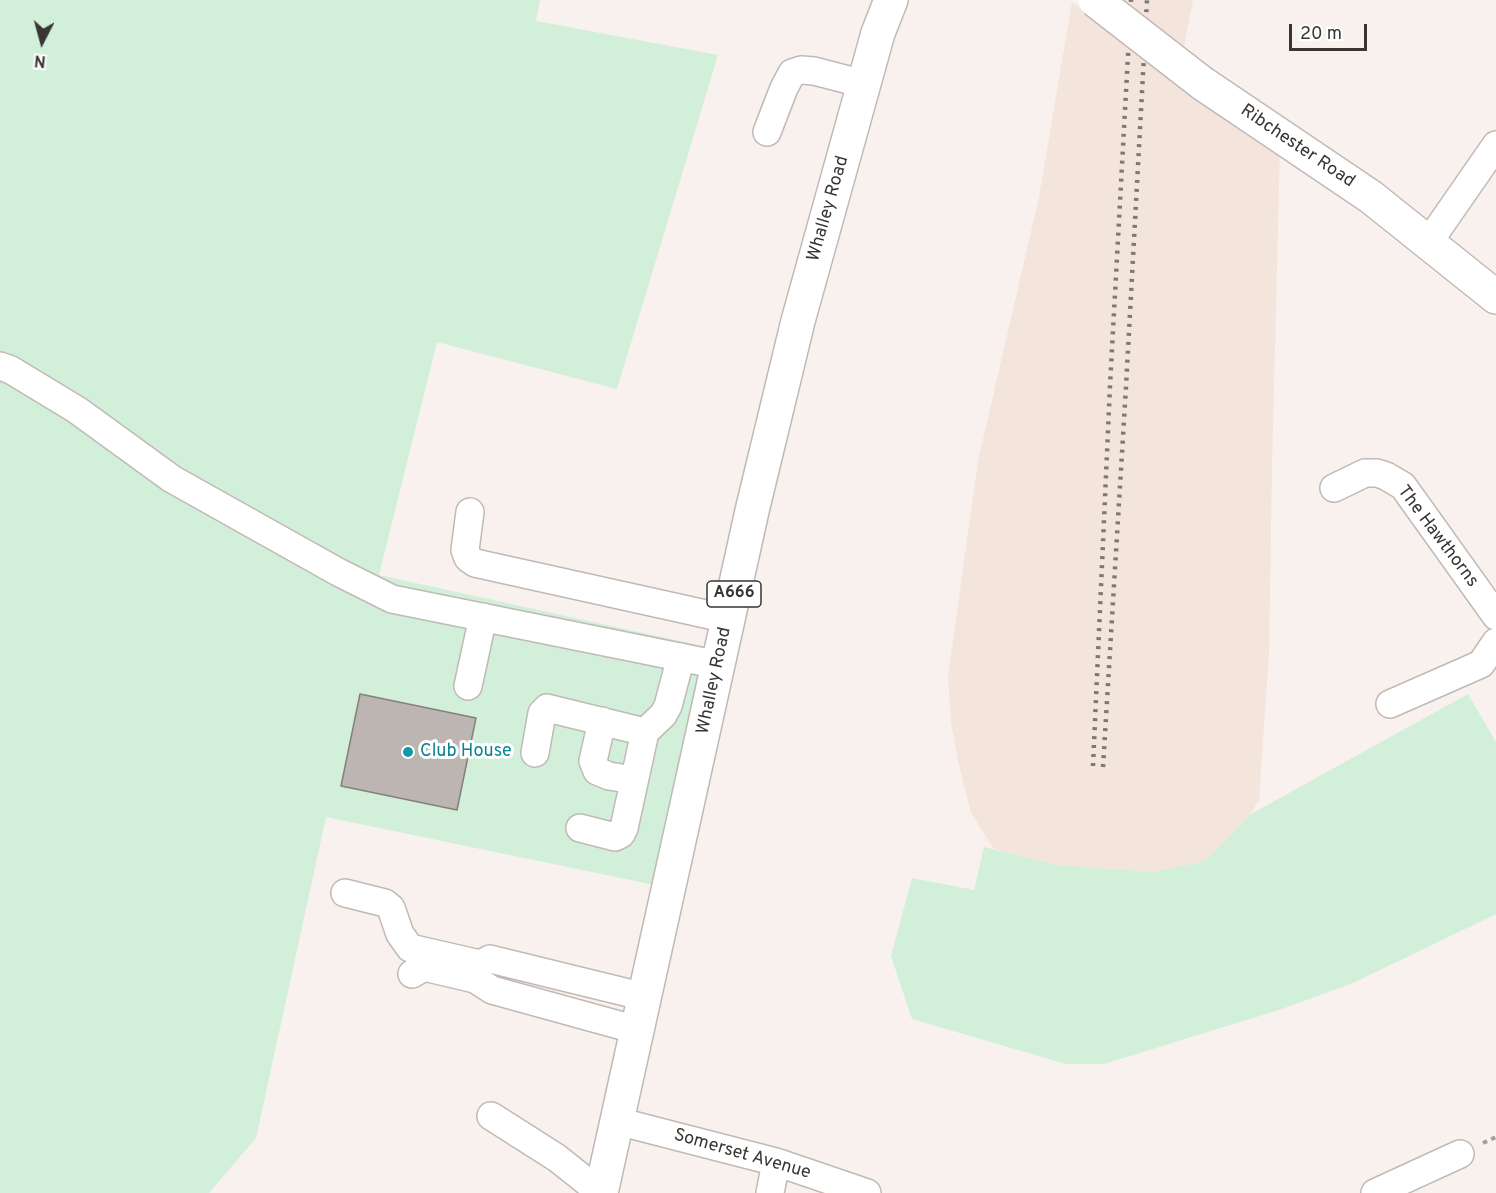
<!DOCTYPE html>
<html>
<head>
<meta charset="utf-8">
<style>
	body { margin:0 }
	#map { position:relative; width:1496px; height:1193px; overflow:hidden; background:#f9f1ed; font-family:Overpass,sans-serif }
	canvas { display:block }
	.north { position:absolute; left:12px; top:12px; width:60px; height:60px; -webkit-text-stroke:4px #fff; paint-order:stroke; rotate:186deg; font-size:16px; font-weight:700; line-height:24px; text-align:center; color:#383533 }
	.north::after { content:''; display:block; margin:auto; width:21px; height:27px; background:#383533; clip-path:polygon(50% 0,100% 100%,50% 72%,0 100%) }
	.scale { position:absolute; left:1289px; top:24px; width:78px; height:27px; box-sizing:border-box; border:3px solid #383533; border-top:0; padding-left:8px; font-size:18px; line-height:21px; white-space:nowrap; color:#383533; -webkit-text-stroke:4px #fff; paint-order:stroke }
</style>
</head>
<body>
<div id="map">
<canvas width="1496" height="1193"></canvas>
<div class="north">N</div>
<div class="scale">20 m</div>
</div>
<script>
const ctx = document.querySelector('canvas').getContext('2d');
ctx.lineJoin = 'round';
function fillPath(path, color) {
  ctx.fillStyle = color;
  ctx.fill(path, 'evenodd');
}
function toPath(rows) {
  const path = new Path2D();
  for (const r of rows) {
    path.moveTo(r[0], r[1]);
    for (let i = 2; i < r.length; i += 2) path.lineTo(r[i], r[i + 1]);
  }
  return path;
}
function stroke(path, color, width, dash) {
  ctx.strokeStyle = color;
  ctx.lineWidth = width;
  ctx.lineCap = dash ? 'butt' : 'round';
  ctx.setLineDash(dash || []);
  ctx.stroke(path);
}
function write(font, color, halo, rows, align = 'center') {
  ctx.font = font + ' Overpass,sans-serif';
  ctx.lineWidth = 6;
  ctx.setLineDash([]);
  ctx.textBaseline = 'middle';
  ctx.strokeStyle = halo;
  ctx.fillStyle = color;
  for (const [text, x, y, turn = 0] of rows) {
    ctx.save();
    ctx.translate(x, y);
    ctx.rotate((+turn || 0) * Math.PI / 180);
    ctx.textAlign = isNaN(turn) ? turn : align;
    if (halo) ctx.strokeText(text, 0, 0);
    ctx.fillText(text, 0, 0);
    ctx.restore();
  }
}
fillPath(toPath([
	[1123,0,1193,0,1184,46],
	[1072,2,1280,146,1272,467,1269,652,1259,799,1251,814,1205,861,1154,872,1057,865,994,849,971,813,958,760,951,723,948,677,978,461,1039,197]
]), '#f3e4dc');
fillPath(toPath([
	[0,0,540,0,536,21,718,55,617,389,437,342,379,575,721,650,669,888,326,817,256,1138,209,1193,0,1193],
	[1468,694,1496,742,1496,914,1353,983,1279,1010,1104,1064,1066,1064,912,1019,891,956,912,878,974,890,984,847,1057,865,1154,872,1205,861,1251,814]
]), '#d1efd9');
const building = toPath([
	[360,694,476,718,457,810,341,786,360,694]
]);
fillPath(building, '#bcb5b1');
stroke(building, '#867f7b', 1.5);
const minor = toPath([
	[767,132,784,88,792,73,801,70,814,71,864,84],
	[1428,243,1496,145],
	[0,366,11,370,77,410,172,479,338,572,392,599,719,665],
	[1334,488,1365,473,1377,473,1386,476,1403,486,1496,616],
	[470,512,465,550,468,558,475,563,728,619],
	[468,686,483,617],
	[1390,704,1481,664,1496,642],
	[602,721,593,761,597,771,609,776,634,780],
	[535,753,542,713,547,708,645,732,663,715,668,706,681,657],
	[580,828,615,837,621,834,624,828,645,732],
	[345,893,385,903,391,908,400,934,410,948,480,964,490,959,645,997],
	[412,974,424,967,475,979,492,990,637,1030],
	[491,1116,557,1158,601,1193],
	[617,1121,776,1162,867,1193],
	[770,1193,776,1162],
	[1375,1193,1460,1154]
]);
const major = toPath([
	[1202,83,1371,197,1496,297]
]);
const highway = toPath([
	[601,1193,752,511,798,321,878,33,891,0]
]);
stroke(minor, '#c1b9b5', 30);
stroke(major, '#c1b9b5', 36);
stroke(highway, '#c1b9b5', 36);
stroke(toPath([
	[1483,1143,1496,1137]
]), '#a49e9b', 4, [4.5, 4.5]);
stroke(minor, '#fff', 27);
stroke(major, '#fff', 33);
stroke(highway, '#fff', 33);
stroke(toPath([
	[1093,766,1110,386,1131,0],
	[1103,767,1126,387,1147,0]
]), '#7d7875', 4.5, [3, 6]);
const majorBridge = toPath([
	[1095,0,1202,83]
]);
stroke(majorBridge, '#c1b9b5', 36, []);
stroke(majorBridge, '#fff', 33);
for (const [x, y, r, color] of [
	[408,752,6,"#0f9aa8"]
]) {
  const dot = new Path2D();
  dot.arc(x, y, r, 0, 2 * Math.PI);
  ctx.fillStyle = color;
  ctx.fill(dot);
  stroke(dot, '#fff', 2);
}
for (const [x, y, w] of [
	[734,594,54]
]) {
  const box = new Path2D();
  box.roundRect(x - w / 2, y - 13, w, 26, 4.5);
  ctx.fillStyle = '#fff';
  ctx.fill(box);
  stroke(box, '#383533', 1.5);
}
write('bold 16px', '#383533', null, [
	["A666",734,594]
]);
write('18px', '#383533', '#fff', [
	["Ribchester Road",1297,147,34],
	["Whalley Road",829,209,-74],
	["The Hawthorns",1437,537,53],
	["Whalley Road",715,681,-78],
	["Somerset Avenue",742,1155,16]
]);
write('18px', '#0d838f', '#fff', [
	["Club House",420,752]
], 'left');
</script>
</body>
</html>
